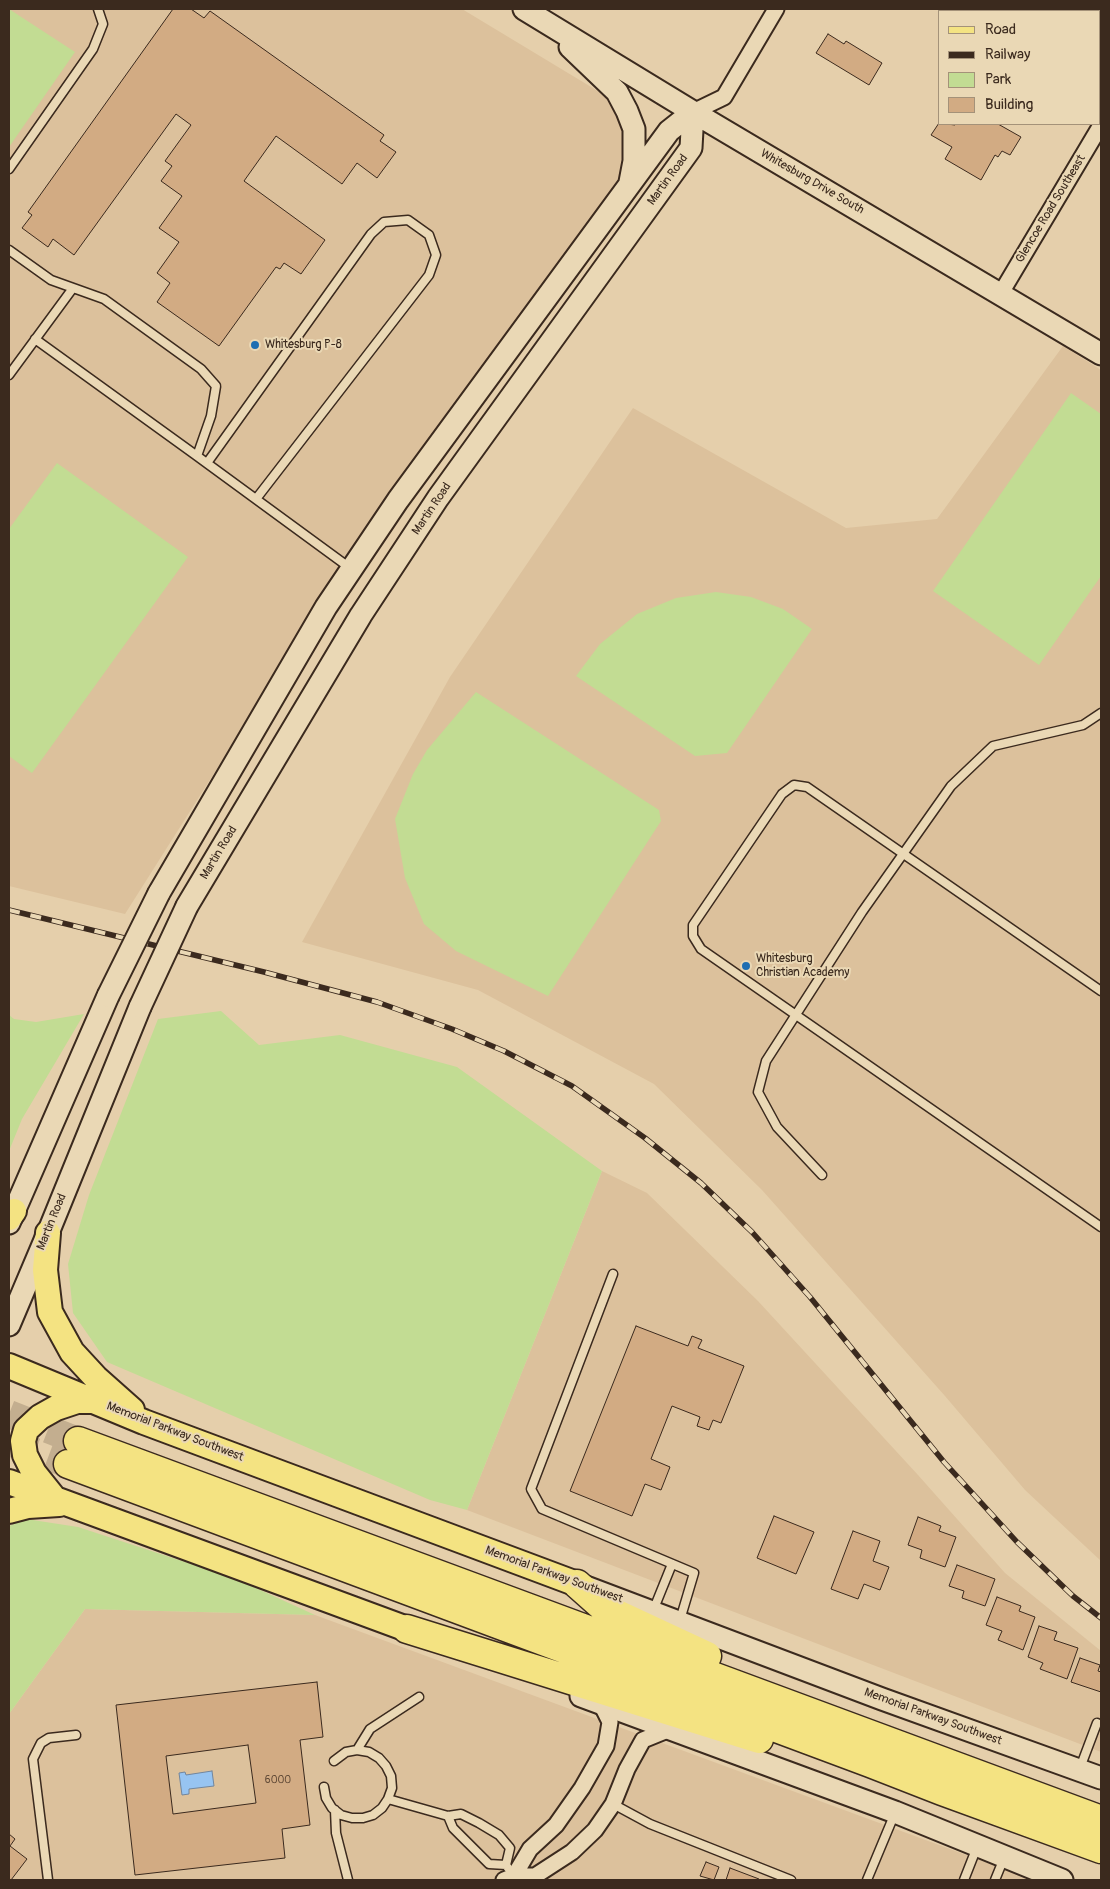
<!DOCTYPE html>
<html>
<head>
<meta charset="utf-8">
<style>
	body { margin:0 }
	#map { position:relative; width:1110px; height:1889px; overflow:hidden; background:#e5cfab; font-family:Pangolin,sans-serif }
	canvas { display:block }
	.frame { position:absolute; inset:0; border:10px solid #3b2a1e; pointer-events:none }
	.legend { position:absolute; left:938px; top:10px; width:162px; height:115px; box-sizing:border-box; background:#ead8b5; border:1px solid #a49279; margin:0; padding:6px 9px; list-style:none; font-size:15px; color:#3b2a1e }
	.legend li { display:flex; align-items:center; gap:10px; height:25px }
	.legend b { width:25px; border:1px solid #a49279 }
</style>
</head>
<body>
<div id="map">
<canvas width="1110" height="1889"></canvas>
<div class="frame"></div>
<ul class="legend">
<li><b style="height:6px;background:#f4e382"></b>Road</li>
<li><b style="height:6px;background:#3b2a1e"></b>Railway</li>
<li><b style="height:14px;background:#c2dc93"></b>Park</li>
<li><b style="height:14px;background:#d2ab83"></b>Building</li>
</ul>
</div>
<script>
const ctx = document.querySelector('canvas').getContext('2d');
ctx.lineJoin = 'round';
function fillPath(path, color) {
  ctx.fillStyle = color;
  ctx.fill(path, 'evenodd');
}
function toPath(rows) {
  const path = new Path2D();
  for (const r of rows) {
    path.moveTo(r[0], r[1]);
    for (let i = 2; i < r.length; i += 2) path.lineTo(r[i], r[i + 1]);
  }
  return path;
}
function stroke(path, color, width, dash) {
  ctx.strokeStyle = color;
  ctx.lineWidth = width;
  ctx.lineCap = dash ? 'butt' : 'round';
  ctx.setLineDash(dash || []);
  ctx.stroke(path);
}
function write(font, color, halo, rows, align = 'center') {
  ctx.font = font + ' Pangolin,sans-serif';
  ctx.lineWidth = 4;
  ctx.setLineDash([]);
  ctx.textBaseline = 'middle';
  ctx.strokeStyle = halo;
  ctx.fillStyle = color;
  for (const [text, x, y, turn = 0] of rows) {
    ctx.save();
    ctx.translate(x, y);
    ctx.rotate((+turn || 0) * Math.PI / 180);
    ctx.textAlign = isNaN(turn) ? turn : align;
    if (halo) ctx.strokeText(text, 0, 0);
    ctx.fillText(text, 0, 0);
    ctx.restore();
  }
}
fillPath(toPath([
	[9,9,462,9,616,102,630,138,622,179,380,511,125,914,9,886],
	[1063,346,1101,370,1101,1561,1025,1490,945,1396,762,1190,654,1084,478,990,302,942,450,677,633,408,846,528,937,519],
	[602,1171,647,1193,758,1301,918,1475,1005,1573,1101,1651,1101,1752,467,1510],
	[85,1609,315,1615,1034,1880,9,1880,9,1714]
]), '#dcc19c');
fillPath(toPath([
	[9,9,75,52,9,147],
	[1071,393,1101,414,1101,576,1039,665,933,591],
	[57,463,188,557,32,773,9,756,9,529],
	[716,592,751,597,783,609,812,629,727,753,695,756,576,676,600,644,637,614,676,598],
	[476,692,659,810,661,821,548,996,456,951,424,924,405,878,395,819,413,774,427,750],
	[221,1011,259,1045,340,1035,457,1067,602,1171,467,1510,430,1500,107,1362,73,1313,68,1264,89,1195,158,1019],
	[84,1014,22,1119,9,1151,9,1015,14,1019,36,1022],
	[26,1519,78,1527,234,1578,315,1615,85,1609,9,1714,9,1526]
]), '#c2dc93');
const water = toPath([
	[212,1771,214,1786,189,1789,189,1794,182,1795,179,1773,185,1772,186,1775,212,1771]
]);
fillPath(water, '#97c4f1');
stroke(water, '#72869d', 1);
const building = toPath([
	[173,9,191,9,204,18,210,11,384,135,380,141,396,152,377,178,357,163,342,184,276,136,244,181,325,240,301,274,284,263,280,269,276,267,219,346,157,302,170,283,157,273,179,242,159,228,182,196,161,181,172,166,165,161,191,125,176,114,74,255,53,239,48,247,22,228,32,215,28,212,173,9],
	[828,34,844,44,846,41,882,63,869,85,816,53,828,34],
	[939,123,955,125,956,124,998,124,1021,137,1010,155,1002,151,998,157,995,155,981,180,945,159,952,147,931,135,939,123],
	[636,1326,688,1346,692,1336,702,1340,698,1348,744,1366,721,1423,713,1420,709,1430,697,1426,700,1417,672,1406,651,1459,670,1467,661,1490,645,1484,632,1516,570,1491,636,1326],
	[774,1516,814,1532,796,1574,757,1558,774,1516],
	[918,1517,941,1526,939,1531,956,1537,945,1567,920,1558,922,1550,908,1545,918,1517],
	[853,1531,880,1541,873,1561,889,1567,880,1590,864,1584,858,1599,831,1589,853,1531],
	[957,1565,995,1579,985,1606,962,1598,964,1591,949,1586,957,1565],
	[997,1597,1021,1606,1019,1611,1035,1617,1023,1650,998,1640,1002,1631,986,1625,997,1597],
	[1039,1626,1057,1632,1054,1640,1078,1648,1067,1679,1040,1669,1043,1663,1028,1657,1039,1626],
	[1080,1658,1100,1665,1098,1671,1101,1672,1101,1692,1071,1682,1080,1658],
	[317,1682,323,1737,300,1740,310,1825,282,1829,285,1858,135,1875,116,1705,317,1682],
	[248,1745,256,1803,173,1814,166,1756,248,1745],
	[9,1834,15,1839,10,1846,27,1859,11,1880,9,1880,9,1834],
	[706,1862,719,1867,714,1880,700,1876,706,1862],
	[730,1868,759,1879,758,1880,726,1880,730,1868]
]);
fillPath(building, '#d2ab83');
stroke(building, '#3b2a1e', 1);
stroke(toPath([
	[9,1414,78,1441],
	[9,1442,68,1464]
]), '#c3ae8f', 28, [28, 14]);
const lane = toPath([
	[9,169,93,49,103,24,98,9],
	[9,250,51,280,104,299,201,369,216,386,211,416,197,456,350,568],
	[35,339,197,456],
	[9,375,73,288],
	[207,463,371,234,384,222,408,220,429,235,436,255,429,275,256,499],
	[1101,991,807,787,794,785,782,794,693,925,693,936,701,949,1101,1227],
	[822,1175,777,1127,758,1092,766,1061,862,912,951,786,993,746,1083,725,1101,713],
	[613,1274,531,1489,542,1509,694,1573,680,1620],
	[653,1611,672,1564],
	[357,1750,370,1729,419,1697],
	[1080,1768,1097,1723],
	[324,1787,326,1798,332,1808,341,1815,352,1818,363,1818,373,1815,382,1808,388,1799,392,1788,391,1776,386,1766,379,1758,369,1752,357,1750,346,1752,334,1761],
	[388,1799,448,1816,461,1814,479,1823,499,1835,510,1848,506,1865],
	[613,1804,650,1824,791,1880],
	[335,1810,336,1833,348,1880],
	[448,1816,453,1828,489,1864,506,1865,508,1868],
	[48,1880,33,1759,41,1743,49,1738,76,1735],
	[867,1880,895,1813],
	[964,1880,977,1847],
	[995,1880,1004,1858]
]);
const street = toPath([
	[693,112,724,97,776,9],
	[1001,293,1101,125],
	[514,1876,530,1849,556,1825,582,1788,606,1746,610,1722,601,1704],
	[504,1880,514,1876,535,1876,572,1852,595,1830,613,1804,627,1769,643,1740,670,1729]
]);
const secondary = toPath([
	[524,9,693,112,1101,354],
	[570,47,617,92,627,111,634,129,634,161,630,182],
	[159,893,326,607,398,500,669,131,693,112],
	[187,906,361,615,438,498,691,148,693,112],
	[9,1223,108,996],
	[9,1325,48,1233,140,1007],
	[586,1587,882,1699,1101,1778],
	[581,1696,895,1812,1062,1880]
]);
const primary = toPath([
	[9,1218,14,1211],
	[48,1233,45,1270,50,1312,72,1352,96,1378,132,1410],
	[9,1366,144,1422,577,1584],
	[9,1482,407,1629],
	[54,1498,34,1473,25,1455,23,1441,26,1430,40,1417,56,1408,77,1401,93,1401],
	[9,1511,28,1506,59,1504]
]);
const highway = toPath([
	[78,1441,1101,1820],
	[68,1464,870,1763,942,1791,1101,1849],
	[577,1584,604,1608,707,1656],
	[407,1629,759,1739]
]);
stroke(lane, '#3b2a1e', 11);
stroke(street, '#3b2a1e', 19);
stroke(secondary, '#3b2a1e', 25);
stroke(primary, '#3b2a1e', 28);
stroke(highway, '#3b2a1e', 31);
stroke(lane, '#ead8b5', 8);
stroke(street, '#ead8b5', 15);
stroke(secondary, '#ead8b5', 21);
stroke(primary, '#f4e382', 24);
stroke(highway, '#f4e382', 28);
const rail = toPath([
	[9,910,264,972,377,1002,452,1029,504,1051,572,1086,645,1138,701,1183,752,1232,810,1297,944,1462,1017,1542,1073,1596,1101,1618]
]);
stroke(rail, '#3b2a1e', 5.5);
stroke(rail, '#ead8b5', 4, [11]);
const secondaryBridge = toPath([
	[108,996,159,893],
	[140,1007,187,906]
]);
stroke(secondaryBridge, '#3b2a1e', 25, []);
stroke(secondaryBridge, '#ead8b5', 21);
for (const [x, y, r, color] of [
	[255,345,5,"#1f6fb2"],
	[746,966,5,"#1f6fb2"]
]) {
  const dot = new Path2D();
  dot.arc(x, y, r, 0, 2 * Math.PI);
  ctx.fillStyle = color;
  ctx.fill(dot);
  stroke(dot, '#ead8b5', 2);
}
write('10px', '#614a37', null, [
	["6000",278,1780]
]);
write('12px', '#3b2a1e', '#ead8b5', [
	["Martin Road",668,180,-54],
	["Whitesburg Drive South",812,182,30],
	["Glencoe Road Southeast",1051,209,-59],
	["Martin Road",432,509,-56],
	["Martin Road",219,853,-59],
	["Martin Road",52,1222,-68],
	["Memorial Parkway Southwest",175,1432,21],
	["Memorial Parkway Southwest",554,1575,20],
	["Memorial Parkway Southwest",933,1717,20]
]);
write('12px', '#3b2a1e', '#ead8b5', [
	["Whitesburg P-8",265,345],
	["Whitesburg",756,959],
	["Christian Academy",756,973]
], 'left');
</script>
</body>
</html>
